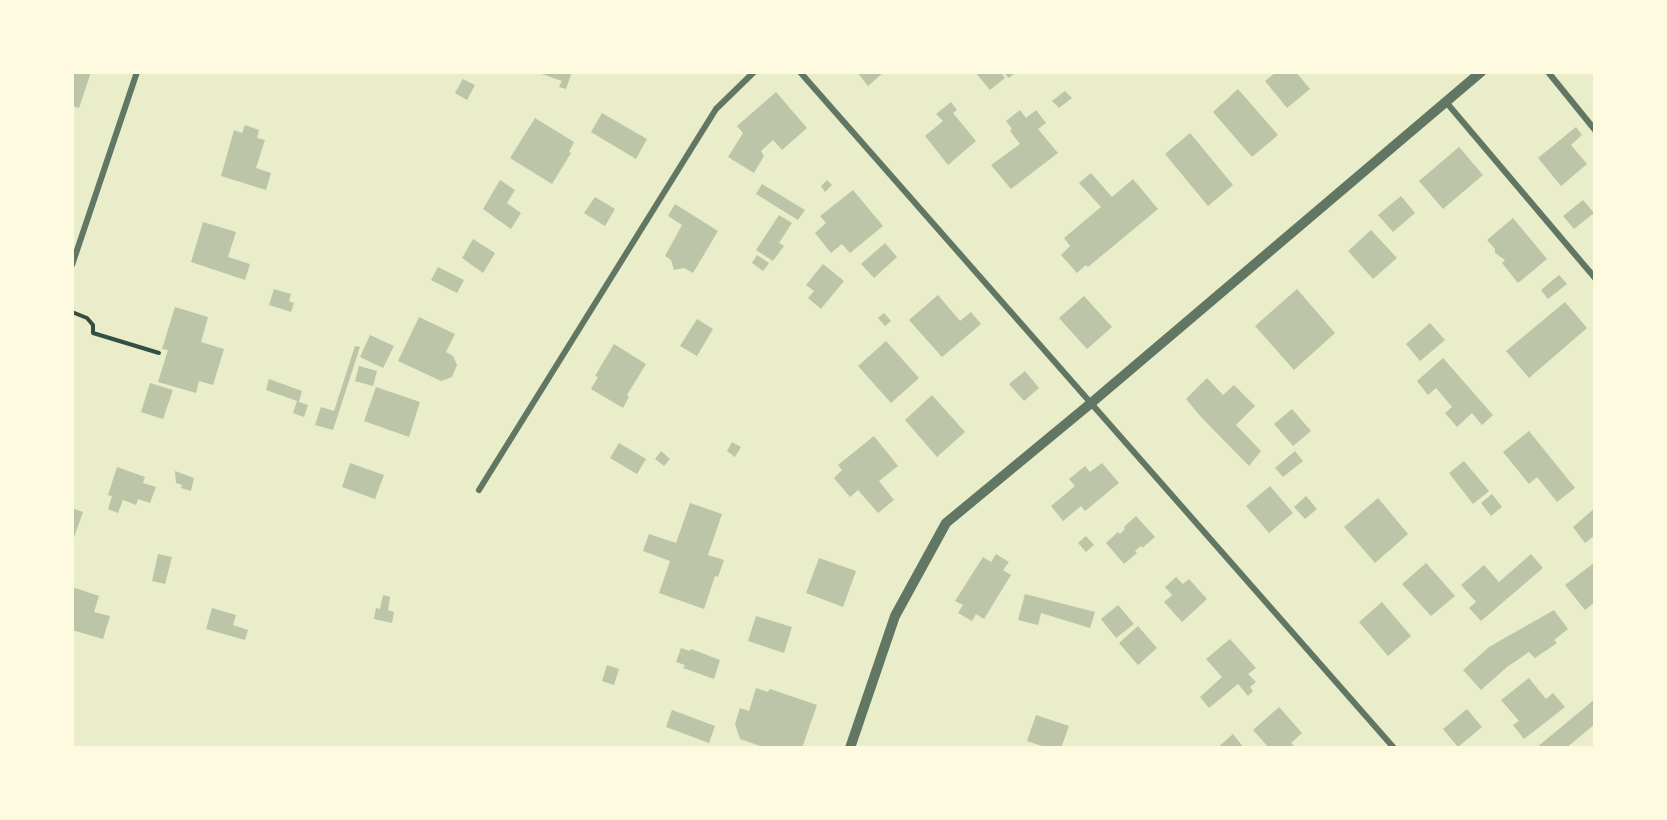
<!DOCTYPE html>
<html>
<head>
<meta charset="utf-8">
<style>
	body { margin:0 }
	#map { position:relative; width:1667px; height:820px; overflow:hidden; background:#e9edc9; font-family:Barlow,sans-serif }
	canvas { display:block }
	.frame { position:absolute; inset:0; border:74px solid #fefae0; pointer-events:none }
</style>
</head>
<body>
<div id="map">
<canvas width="1667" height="820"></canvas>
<div class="frame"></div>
</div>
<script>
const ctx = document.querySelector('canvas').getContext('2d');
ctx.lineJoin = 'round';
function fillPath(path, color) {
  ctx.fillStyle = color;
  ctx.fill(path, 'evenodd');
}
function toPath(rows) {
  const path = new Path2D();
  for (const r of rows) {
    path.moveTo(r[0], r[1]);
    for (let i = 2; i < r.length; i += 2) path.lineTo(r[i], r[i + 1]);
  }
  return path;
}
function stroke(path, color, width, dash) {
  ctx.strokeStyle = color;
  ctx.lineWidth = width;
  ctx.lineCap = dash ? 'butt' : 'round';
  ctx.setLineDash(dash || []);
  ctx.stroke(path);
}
fillPath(toPath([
	[72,72,91,72,79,108,72,106],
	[536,72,572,72,566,89,559,87,562,81],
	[857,72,884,72,868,86],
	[975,72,1000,72,1005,78,990,90],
	[1003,72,1016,72,1009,78],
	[1276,72,1296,72,1310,89,1287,108,1265,81],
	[463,79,475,85,467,100,455,93],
	[1238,89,1278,135,1252,157,1213,112],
	[1065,91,1072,98,1059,108,1052,101],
	[776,92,807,128,782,150,773,140,761,151,764,156,754,173,728,157,743,133,737,126],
	[951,102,957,110,953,113,976,141,948,165,925,136,943,121,936,114],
	[1020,110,1026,118,1036,110,1046,123,1038,129,1058,153,1011,189,991,165,1020,144,1010,131,1012,129,1006,121],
	[602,113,647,139,636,159,591,132],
	[535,118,574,142,569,152,571,153,552,184,510,158],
	[245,125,259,130,257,138,265,140,256,168,271,173,266,190,221,176,234,130,242,133],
	[1576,127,1582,135,1571,145,1587,164,1561,186,1538,158],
	[1190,133,1233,185,1208,206,1165,154],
	[1459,147,1483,175,1443,209,1419,181],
	[1091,173,1112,197,1133,179,1158,209,1088,267,1086,265,1077,273,1061,255,1070,246,1064,238,1101,207,1079,183],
	[500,180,515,190,507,203,521,213,511,229,483,209],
	[827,180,832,185,825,192,821,186],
	[762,184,805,210,798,220,756,194],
	[853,190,883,226,850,253,842,244,831,253,815,233,826,223,820,216],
	[1401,196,1415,213,1393,232,1378,215],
	[595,197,615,209,605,226,584,213],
	[1583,200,1594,213,1574,229,1563,216],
	[675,204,718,231,693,273,684,268,674,270,671,260,665,256,682,225,668,216],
	[779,215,792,223,779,243,784,246,773,261,756,250],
	[1513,218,1547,259,1518,283,1502,263,1505,260,1495,253,1495,249,1487,240],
	[203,222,236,232,228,257,250,264,245,280,191,262],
	[1371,230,1397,258,1373,279,1348,251],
	[473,239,495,253,483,273,462,258],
	[885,243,897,257,874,278,861,264],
	[757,255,769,263,763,271,752,263],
	[823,264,844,281,821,309,808,298,814,291,806,285],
	[438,267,464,280,457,293,431,280],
	[1559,275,1567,284,1548,299,1541,290],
	[274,289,291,294,289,301,294,303,291,312,269,305],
	[1297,289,1335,333,1294,370,1255,326],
	[938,295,960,321,971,312,981,324,942,357,909,320],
	[1084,296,1112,327,1087,349,1059,318],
	[1565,302,1587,328,1529,378,1506,351],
	[175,307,208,317,201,342,224,349,213,385,199,381,196,393,158,382,168,350,162,349],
	[884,313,891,321,885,326,878,318],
	[419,317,455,334,446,352,453,356,457,365,452,377,441,381,398,361],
	[697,319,713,329,697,356,680,346],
	[1430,323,1445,340,1420,361,1406,344],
	[370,335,394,346,383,368,360,357],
	[886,341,919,378,891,403,858,366],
	[614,344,646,364,627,395,629,397,623,408,591,389,598,377,595,376],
	[355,346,360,347,333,430,315,425,321,407,334,411],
	[1443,358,1493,415,1482,425,1472,413,1457,427,1445,413,1452,407,1436,388,1428,395,1417,381],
	[359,366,377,371,373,386,355,381],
	[1025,371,1039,388,1024,401,1009,384],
	[1207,378,1223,395,1234,385,1255,406,1236,425,1261,451,1249,466,1201,417,1186,399],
	[269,379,302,391,299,402,308,405,304,417,293,413,297,401,266,390],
	[150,383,173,390,163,419,141,412],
	[376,387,420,402,409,437,364,421],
	[932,395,965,432,937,457,905,420],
	[1292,409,1311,431,1293,446,1274,424],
	[1529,431,1575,488,1557,502,1537,477,1529,484,1503,452],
	[874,436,898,466,879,481,894,500,878,513,858,490,850,497,834,478,842,470,838,465],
	[732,442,741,447,735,457,727,451],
	[619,443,646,459,637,474,610,458],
	[661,451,670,459,664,466,655,459],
	[1295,451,1303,461,1283,477,1275,468],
	[1464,461,1489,491,1473,504,1449,473],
	[350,463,384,475,375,499,342,487],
	[1102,463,1119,483,1085,511,1081,506,1063,521,1051,506,1075,486,1069,479,1085,466,1090,472],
	[117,467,145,477,143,483,156,487,150,503,138,499,136,505,123,500,118,513,108,509,112,496,108,495],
	[175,471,194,478,191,491,181,488,182,485,176,483],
	[1270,486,1293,513,1269,533,1246,506],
	[1492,494,1502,507,1491,516,1481,503],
	[1306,496,1317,509,1305,519,1294,507],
	[1378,498,1408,534,1375,563,1344,527],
	[690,503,722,514,708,555,724,560,718,577,715,576,704,609,659,593,670,561,643,551,649,534,676,543],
	[72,508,83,512,72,543],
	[1595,508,1595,535,1585,543,1573,527],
	[1136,516,1155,537,1142,548,1141,546,1135,551,1137,553,1124,564,1106,543,1118,532,1120,534,1125,529,1124,527],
	[1086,536,1094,545,1086,552,1078,543],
	[158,554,172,557,165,584,152,581],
	[996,554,1009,562,1003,570,1011,575,984,619,976,614,972,621,958,613,963,605,955,601,983,557,991,562],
	[1531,554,1543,568,1481,621,1469,608,1476,602,1461,585,1484,565,1499,582],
	[819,558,856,571,843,607,806,593],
	[1595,562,1595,602,1585,610,1565,585],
	[1426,563,1455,596,1431,616,1402,584],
	[1176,577,1183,584,1189,579,1207,599,1182,622,1164,602,1172,595,1165,587],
	[72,587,99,596,94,612,110,616,103,639,72,630],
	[1025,594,1095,612,1090,628,1041,613,1038,625,1018,620],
	[383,595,390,597,388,610,394,612,392,623,374,619,376,608,380,609],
	[1382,602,1411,636,1388,656,1359,622],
	[1118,605,1134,624,1116,638,1101,619],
	[212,608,236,615,233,625,248,630,245,640,206,629],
	[1554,610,1568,629,1554,640,1557,643,1535,658,1529,652,1507,667,1481,690,1463,670,1489,647],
	[756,616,792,627,784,653,748,641],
	[1138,626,1157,648,1138,665,1119,643],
	[1230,639,1256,668,1248,674,1256,682,1250,687,1253,691,1248,696,1238,684,1209,708,1200,697,1222,677,1206,659],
	[681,648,690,651,691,649,720,660,714,679,683,668,685,665,676,662],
	[607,665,619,669,614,685,602,681],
	[1529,678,1546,699,1553,693,1565,707,1524,739,1513,725,1519,721,1501,700],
	[756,688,768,692,770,689,817,705,802,748,766,748,740,739,735,724,740,708,749,711],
	[1595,699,1595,724,1566,748,1536,748],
	[1279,707,1302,733,1291,743,1296,748,1269,748,1253,730],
	[1467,709,1482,727,1458,747,1443,729],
	[672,710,715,726,709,743,666,727],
	[1036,715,1069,726,1061,748,1048,748,1027,741],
	[1233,734,1244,748,1217,748]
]), '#bcc5a7');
stroke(toPath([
	[72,312,87,318,93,325,93,333,159,353]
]), '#344e41', 4);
stroke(toPath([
	[800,72,1394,748],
	[1548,72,1595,130],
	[1446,102,1595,278],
	[72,265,137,72],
	[479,490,716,109,754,72]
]), '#617663', 6);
stroke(toPath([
	[850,748,895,616,946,523,1090,404,1481,72]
]), '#617663', 10);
</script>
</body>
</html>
